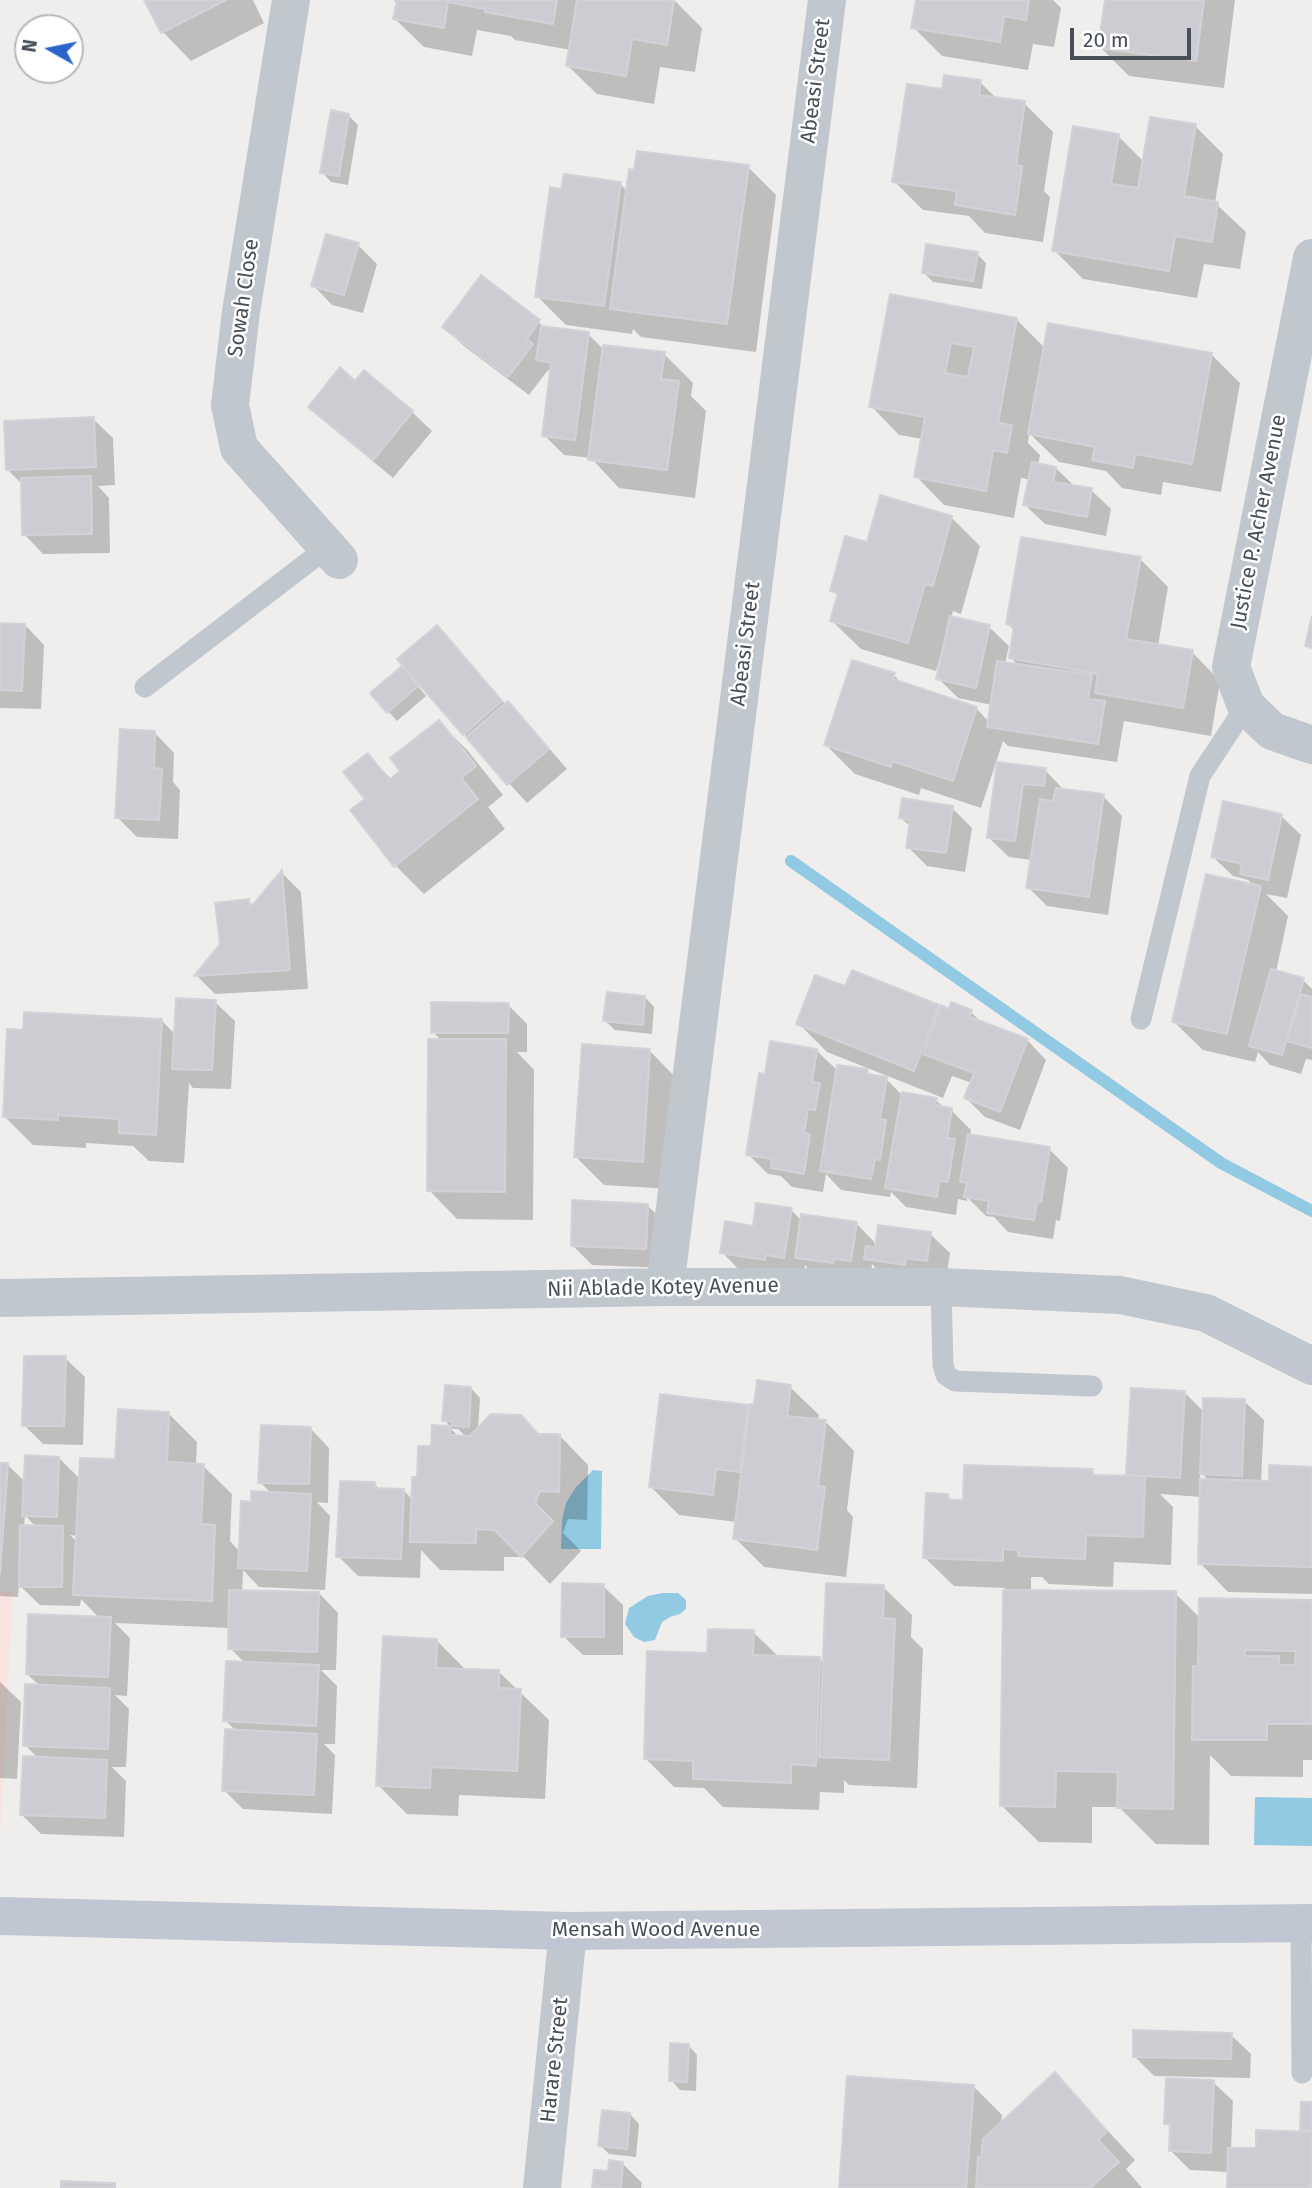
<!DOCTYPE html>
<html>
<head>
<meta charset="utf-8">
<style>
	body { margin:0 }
	#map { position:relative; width:1312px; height:2188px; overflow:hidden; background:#f0eeed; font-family:"Fira Sans",sans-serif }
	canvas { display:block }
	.north { position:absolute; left:14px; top:14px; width:70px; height:70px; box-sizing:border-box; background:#fff; border:2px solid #b6b9bd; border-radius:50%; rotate:279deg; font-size:19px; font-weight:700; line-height:28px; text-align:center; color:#484f59 }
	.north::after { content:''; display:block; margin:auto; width:24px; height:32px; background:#2b64cc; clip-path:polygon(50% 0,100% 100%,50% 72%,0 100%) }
	.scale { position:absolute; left:1070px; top:28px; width:121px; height:32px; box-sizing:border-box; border:4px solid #484f59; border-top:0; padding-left:9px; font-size:21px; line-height:24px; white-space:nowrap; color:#484f59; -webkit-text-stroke:5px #fff; paint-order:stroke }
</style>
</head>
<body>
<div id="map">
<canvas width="1312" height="2188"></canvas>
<div class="north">N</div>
<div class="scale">20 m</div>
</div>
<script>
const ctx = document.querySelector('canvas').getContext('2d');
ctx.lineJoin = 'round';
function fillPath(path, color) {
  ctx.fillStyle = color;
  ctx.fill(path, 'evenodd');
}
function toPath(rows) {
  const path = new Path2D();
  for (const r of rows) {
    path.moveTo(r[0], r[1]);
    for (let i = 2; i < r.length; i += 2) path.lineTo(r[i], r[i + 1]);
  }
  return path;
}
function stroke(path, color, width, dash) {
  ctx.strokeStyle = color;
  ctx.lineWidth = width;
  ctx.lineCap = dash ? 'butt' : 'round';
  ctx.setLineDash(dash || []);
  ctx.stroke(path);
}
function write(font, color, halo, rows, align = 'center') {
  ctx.font = font + ' "Fira Sans",sans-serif';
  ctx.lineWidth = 5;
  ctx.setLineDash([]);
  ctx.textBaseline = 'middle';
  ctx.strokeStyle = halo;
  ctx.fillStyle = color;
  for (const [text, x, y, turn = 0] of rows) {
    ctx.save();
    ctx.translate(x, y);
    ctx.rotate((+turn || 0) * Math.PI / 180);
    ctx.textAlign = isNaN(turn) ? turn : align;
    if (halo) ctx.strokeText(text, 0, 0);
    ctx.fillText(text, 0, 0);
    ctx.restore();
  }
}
fillPath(toPath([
	[0,1592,13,1592,1,1827,0,1827]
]), '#f8e4e0');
fillPath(toPath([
	[593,1470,602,1471,601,1549,561,1549,562,1520,566,1503,576,1487],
	[662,1593,678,1593,686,1600,686,1609,680,1614,670,1617,662,1622,655,1640,644,1642,634,1637,625,1624,629,1608,648,1596],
	[1255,1797,1312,1798,1312,1846,1254,1845]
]), '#91cae2');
fillPath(toPath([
	[146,0,253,0,264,23,191,61,163,32],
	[394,0,674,0,702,28,695,72,660,67,654,104,597,94,568,66,571,50,515,40,511,36,477,30,472,56,424,47,395,19,398,4],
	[918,0,1053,0,1061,8,1054,47,1033,44,1028,70,942,56,913,27],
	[1106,0,1235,0,1224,88,1129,76,1100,47],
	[980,82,997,99,1024,103,1053,132,1044,191,1050,197,1043,242,985,233,969,216,923,210,894,181,944,91],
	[348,115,358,125,348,185,331,182,322,172],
	[1195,126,1223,154,1215,203,1246,232,1240,269,1204,264,1197,298,1083,279,1054,250,1118,136,1144,162],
	[748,167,776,195,756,352,641,337,633,329,632,334,566,325,537,296,563,191,620,184,627,191,636,172],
	[358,245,377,264,363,313,332,305,313,285],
	[977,254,986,263,982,289,933,282,924,273],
	[481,278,547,329,588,334,604,350,664,354,693,383,691,396,706,411,695,498,619,488,591,458,564,455,544,435,552,374,548,370,529,395,464,346,444,327],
	[891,296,1016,319,1045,348,1211,354,1240,383,1221,492,1163,482,1161,495,1122,488,1106,471,1059,462,1029,433,1028,443,1040,455,1038,465,1056,468,1075,487,1091,490,1111,509,1106,536,1045,524,1025,505,1030,480,1021,478,1014,518,944,505,916,476,923,439,899,435,871,406],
	[364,373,412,412,432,431,393,478,330,426,310,407,356,383],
	[93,419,113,438,115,485,98,486,109,498,110,553,43,554,24,534,23,485,8,470],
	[951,517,980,546,961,614,953,611,951,618,989,627,1009,646,1005,664,1019,666,1011,658,1015,631,1008,624,1140,559,1168,587,1158,646,1192,652,1220,681,1211,736,1124,721,1117,762,1008,746,1003,741,981,808,921,788,919,795,855,774,826,745,894,675,903,685,976,708,989,722,992,705,958,698,938,678,943,658,940,657,936,671,861,649,832,621,839,597,832,590,868,544],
	[0,624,25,625,44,645,41,709,0,708],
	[437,627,456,646,506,705,508,704,527,723,567,769,527,803,464,734,400,659],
	[411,678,426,696,397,721,388,711],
	[439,722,468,751,503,795,488,807,505,829,424,894,395,865,367,799,368,755,392,780,403,771],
	[155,733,174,753,173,782,180,790,178,839,137,837,117,817],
	[998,764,1045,770,1064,790,1103,796,1122,816,1108,915,1047,906,1028,887,1032,860,1009,857,989,838],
	[952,808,972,828,965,872,927,866,908,847,911,827,901,818],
	[1281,816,1301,835,1287,898,1266,894,1288,916,1276,972,1303,980,1312,989,1312,1060,1306,1059,1301,1074,1270,1065,1258,1052,1255,1062,1203,1050,1174,1022,1255,887,1248,880,1233,876,1213,857],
	[282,873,301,892,308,989,215,994,196,975,221,945,248,901,254,906],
	[853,972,938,1007,942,1010,971,1012,983,1024,1027,1040,1046,1060,1020,1130,985,1117,966,1098,972,1083,952,1076,943,1098,827,1052,798,1023,846,988],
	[645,997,654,1007,652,1034,615,1030,605,1021],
	[215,1002,235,1021,231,1089,193,1088,189,1083,184,1163,149,1161,133,1146,86,1143,86,1148,33,1145,4,1116,162,1021,176,1035],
	[508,1005,527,1024,527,1052,517,1052,534,1070,533,1220,457,1219,429,1190,442,1041,433,1032],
	[816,1050,838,1071,867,1071,873,1077,886,1079,903,1096,936,1100,945,1109,951,1110,971,1130,970,1136,1049,1149,1068,1168,1060,1221,1056,1220,1053,1239,1008,1232,994,1217,986,1216,967,1197,967,1201,958,1199,956,1215,906,1207,891,1192,890,1197,841,1190,826,1174,823,1192,792,1187,781,1176,768,1174,748,1154,767,1076],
	[650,1051,678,1080,671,1189,604,1185,576,1157],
	[647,1205,667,1225,665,1268,592,1265,572,1245],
	[791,1210,802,1221,856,1223,877,1245,930,1234,950,1253,946,1279,885,1278,872,1264,870,1279,816,1277,805,1265,803,1277,741,1272,722,1252,754,1228],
	[65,1358,85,1377,83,1445,43,1444,24,1425],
	[790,1387,819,1415,818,1421,826,1422,854,1451,847,1510,853,1517,846,1577,764,1567,735,1538,737,1522,679,1515,650,1486,748,1407,751,1410],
	[471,1388,480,1398,478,1429,560,1436,588,1465,587,1520,568,1519,563,1533,581,1551,550,1584,524,1557,504,1557,504,1571,440,1570,421,1550,420,1578,358,1576,338,1556,375,1484,380,1490,403,1490,413,1500,419,1479,433,1448,433,1427,452,1428,444,1420],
	[451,1429,458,1429,466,1437,459,1437],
	[1184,1392,1204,1412,1244,1401,1264,1420,1261,1483,1271,1483,1312,1468,1312,1594,1228,1592,1200,1563,1202,1497,1160,1494,1173,1507,1171,1565,1114,1562,1113,1587,1049,1584,1042,1577,1031,1577,1031,1592,1175,1593,1201,1619,1312,1601,1312,1760,1303,1760,1303,1777,1231,1776,1210,1755,1209,1845,1156,1844,1119,1807,1092,1807,1092,1843,1039,1842,1002,1806,1005,1588,954,1586,925,1558,948,1496,954,1502,965,1502,1092,1471,1097,1477,1132,1478,1128,1474],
	[1200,1472,1210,1481,1200,1481],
	[168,1413,197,1442,196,1465,203,1466,232,1494,230,1541,240,1552,252,1504,272,1494,260,1482,310,1428,329,1448,328,1503,317,1502,330,1516,325,1590,259,1587,243,1570,242,1592,319,1593,338,1613,336,1670,321,1670,337,1686,335,1744,324,1744,335,1755,332,1814,243,1809,224,1790,237,1732,225,1720,245,1663,230,1648,230,1628,115,1623,130,1638,127,1696,115,1695,129,1709,126,1767,112,1767,126,1781,124,1837,41,1834,22,1815,39,1759,25,1745,41,1687,27,1674,99,1618,81,1599,80,1606,40,1605,19,1585,18,1597,0,1596,0,1464,8,1465,26,1483,59,1458,81,1480,117,1461],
	[25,1515,36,1527,24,1527],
	[70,1535,78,1536,78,1543],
	[603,1586,623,1605,623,1655,583,1655,563,1636],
	[883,1587,912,1615,911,1637,923,1649,917,1788,849,1785,844,1780,844,1793,820,1792,819,1810,723,1807,704,1788,674,1787,646,1759,709,1655,753,1632,779,1657,819,1659,824,1664],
	[436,1640,465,1669,499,1672,549,1720,545,1799,459,1795,458,1816,407,1814,378,1785],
	[0,1682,21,1702,17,1779,0,1778],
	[1231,2035,1251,2054,1250,2078,1154,2076,1135,2057],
	[688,2045,697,2055,696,2091,680,2090,671,2080],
	[1055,2074,1135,2160,1126,2169,1142,2188,841,2188,973,2086,1002,2115,1001,2124],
	[1213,2082,1233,2101,1231,2150,1257,2150,1307,2133,1302,2129,1312,2104,1312,2188,1229,2188,1229,2172,1190,2170,1171,2151,1171,2128,1166,2123],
	[630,2114,639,2124,636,2157,609,2154,600,2145],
	[622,2163,642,2183,641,2188,594,2188]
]), '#0003');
stroke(toPath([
	[791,861,1221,1163,1312,1211]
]), '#91cae2', 12);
const building = toPath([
	[144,0,226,0,161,33,144,0],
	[397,0,557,0,553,24,485,12,485,9,448,2,444,28,393,19,397,0],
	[577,0,674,0,667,45,632,39,626,76,566,66,577,0],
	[916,0,1029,0,1026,20,1004,16,1000,42,911,28,916,0],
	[1105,0,1204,0,1196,61,1098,48,1105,0],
	[944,75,981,80,979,95,1025,101,1016,165,1022,166,1015,215,955,205,957,191,892,182,907,84,942,89,944,75],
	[331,110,349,114,339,176,320,173,331,110],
	[1150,117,1196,124,1184,196,1218,202,1212,242,1175,236,1169,271,1052,251,1073,126,1119,134,1111,184,1138,188,1150,117],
	[637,151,749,165,727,324,610,309,629,169,634,170,637,151],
	[564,174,621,182,604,306,535,297,550,187,561,189,564,174],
	[326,234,359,243,344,295,311,286,326,234],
	[926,244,978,252,973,281,922,273,926,244],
	[481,275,540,320,527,339,533,344,508,377,442,327,481,275],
	[890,294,1017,318,998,423,1012,425,1007,453,993,450,986,491,914,477,925,417,869,407,890,294],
	[951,343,974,347,968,377,945,373,951,343],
	[1048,323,1212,353,1192,464,1135,454,1133,468,1092,460,1095,447,1028,434,1048,323],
	[541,326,589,332,575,440,542,436,551,363,536,360,541,326],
	[603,345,665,352,661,379,679,381,667,470,588,460,603,345],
	[340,367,355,381,364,370,413,411,373,460,308,407,340,367],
	[94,417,96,467,6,470,4,421,94,417],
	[1032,462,1056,467,1053,482,1092,488,1087,517,1023,505,1032,462],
	[91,476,92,534,22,535,21,478,91,476],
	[880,495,952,516,933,586,925,584,908,643,830,621,838,593,830,591,845,536,867,542,880,495],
	[1021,537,1141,557,1126,639,1193,650,1183,708,1095,693,1098,674,1009,658,1014,626,1006,624,1021,537],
	[950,616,990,625,976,688,936,679,950,616],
	[1312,616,1312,648,1305,646,1312,616],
	[0,623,25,624,22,691,0,690,0,623],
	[437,625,502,701,463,735,397,659,437,625],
	[852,660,895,673,893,679,977,707,953,781,892,761,891,767,824,745,852,660],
	[997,661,1092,675,1088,699,1105,701,1098,744,987,727,997,661],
	[402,666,418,686,387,713,370,693,402,666],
	[508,701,549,749,507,785,466,737,508,701],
	[439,720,476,766,461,778,478,799,394,867,350,810,365,799,343,772,368,753,389,780,400,771,390,758,439,720],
	[120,729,155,731,154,768,162,769,159,820,115,818,120,729],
	[997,762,1046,768,1044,786,1023,784,1015,841,987,838,997,762],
	[1056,788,1104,794,1089,897,1026,888,1040,799,1053,801,1056,788],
	[902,798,953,806,946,853,906,848,910,820,899,818,902,798],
	[1223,801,1282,814,1268,880,1240,874,1242,864,1211,857,1223,801],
	[282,870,290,970,194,976,220,944,215,903,249,899,250,908,282,870],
	[1206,874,1261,886,1227,1034,1172,1022,1206,874],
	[1271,969,1304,978,1282,1055,1249,1046,1271,969],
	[852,970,939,1005,914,1071,796,1024,815,975,845,986,852,970],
	[607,992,645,996,643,1025,603,1021,607,992],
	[1301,994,1312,997,1312,1048,1287,1041,1301,994],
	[176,998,216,1000,212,1070,172,1069,176,998],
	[431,1002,509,1003,508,1033,431,1033,431,1002],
	[951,1002,972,1010,970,1017,1028,1039,1000,1112,964,1098,974,1073,923,1054,941,1005,949,1009,951,1002],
	[24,1012,162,1019,156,1135,119,1133,119,1119,58,1115,58,1120,3,1117,7,1029,23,1030,24,1012],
	[428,1039,506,1039,505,1192,427,1191,428,1039],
	[770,1041,817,1049,812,1082,820,1083,815,1110,808,1109,804,1133,810,1134,804,1174,771,1168,772,1159,746,1155,759,1073,765,1074,770,1041],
	[582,1044,650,1049,643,1162,574,1157,582,1044],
	[837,1065,868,1069,867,1074,887,1077,880,1119,886,1120,880,1160,875,1159,871,1179,820,1171,837,1065],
	[902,1092,937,1098,935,1105,952,1108,947,1138,955,1139,948,1182,939,1181,937,1197,885,1188,902,1092],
	[968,1134,1050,1147,1041,1202,1037,1202,1034,1220,987,1213,989,1201,964,1197,967,1183,960,1182,968,1134],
	[572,1200,648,1204,646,1249,571,1246,572,1200],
	[756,1203,792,1208,784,1258,766,1255,765,1260,720,1253,725,1221,753,1226,756,1203],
	[801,1214,857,1222,851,1261,834,1259,833,1263,795,1258,801,1214],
	[878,1225,931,1232,927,1261,906,1258,905,1265,864,1259,866,1246,875,1248,878,1225],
	[24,1356,66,1356,64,1426,22,1426,24,1356],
	[757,1380,791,1385,787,1416,826,1420,818,1486,825,1487,817,1550,733,1539,750,1404,754,1405,757,1380],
	[445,1385,471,1387,469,1427,452,1426,453,1421,442,1421,445,1385],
	[1131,1388,1185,1391,1180,1478,1126,1475,1131,1388],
	[660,1394,748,1405,740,1472,716,1469,713,1495,649,1487,660,1394],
	[1203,1398,1245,1399,1242,1476,1200,1474,1203,1398],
	[118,1409,169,1412,167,1462,204,1464,201,1524,215,1525,212,1601,73,1595,80,1458,115,1459,118,1409],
	[491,1414,521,1415,538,1434,560,1434,559,1492,540,1491,535,1503,553,1521,521,1557,495,1530,476,1529,476,1543,410,1542,412,1477,417,1477,418,1446,431,1446,432,1425,450,1426,450,1435,470,1436,491,1414],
	[261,1425,311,1427,309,1484,258,1483,261,1425],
	[25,1455,59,1457,57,1517,22,1516,25,1455],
	[0,1463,8,1463,0,1574,0,1463],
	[964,1465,1093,1469,1092,1475,1145,1476,1143,1537,1086,1535,1085,1559,1018,1556,1019,1550,1003,1549,1003,1561,923,1558,926,1493,948,1494,948,1500,963,1500,964,1465],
	[1269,1465,1312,1467,1312,1567,1198,1564,1200,1479,1269,1481,1269,1465],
	[340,1481,375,1482,375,1488,404,1489,401,1559,336,1557,340,1481],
	[251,1491,311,1494,307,1571,238,1568,241,1501,251,1502,251,1491],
	[20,1525,63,1526,62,1587,19,1587,20,1525],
	[562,1583,604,1584,604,1637,561,1637,562,1583],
	[826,1583,884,1585,883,1618,895,1619,889,1760,819,1757,826,1583],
	[229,1590,319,1592,317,1652,228,1649,229,1590],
	[1003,1590,1176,1591,1173,1809,1117,1808,1118,1772,1056,1771,1055,1807,1000,1806,1003,1590],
	[1199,1598,1312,1600,1312,1724,1267,1724,1267,1740,1192,1740,1193,1666,1198,1666,1199,1598],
	[1245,1650,1296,1651,1295,1665,1279,1665,1279,1656,1245,1656,1245,1650],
	[28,1614,111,1617,108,1677,26,1674,28,1614],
	[708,1629,754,1630,753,1655,820,1657,816,1766,791,1764,791,1783,693,1779,693,1761,644,1759,647,1651,707,1653,708,1629],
	[383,1636,437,1639,436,1668,499,1670,499,1688,521,1689,517,1771,431,1767,430,1788,376,1786,383,1636],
	[226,1661,319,1665,316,1726,223,1721,226,1661],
	[25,1684,110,1688,108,1749,23,1746,25,1684],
	[225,1729,317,1734,314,1795,222,1791,225,1729],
	[23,1756,107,1760,105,1818,20,1815,23,1756],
	[1133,2030,1232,2033,1231,2059,1133,2057,1133,2030],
	[670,2043,689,2044,687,2082,669,2081,670,2043],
	[1055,2072,1107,2131,1098,2140,1119,2162,1090,2188,976,2188,978,2157,981,2157,983,2139,1055,2072],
	[847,2076,974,2085,966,2188,839,2188,847,2076],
	[1166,2078,1214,2080,1211,2153,1169,2151,1170,2124,1164,2124,1166,2078],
	[1301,2102,1312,2102,1312,2130,1300,2130,1301,2102],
	[602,2110,630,2113,627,2149,598,2146,602,2110],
	[1256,2130,1312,2132,1311,2188,1227,2188,1228,2148,1256,2148,1256,2130],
	[609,2160,623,2162,621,2188,592,2188,594,2170,608,2171,609,2160],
	[61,2181,115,2183,115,2188,61,2188,61,2181]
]);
fillPath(building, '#ccccd2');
stroke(building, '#d2d3d8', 2);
stroke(toPath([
	[145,687,328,547],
	[1141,1019,1200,776,1246,706],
	[941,1287,943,1365,946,1375,955,1381,1092,1386],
	[1301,1923,1302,2073]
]), '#c0c7ce', 21);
stroke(toPath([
	[291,0,241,312,230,405,239,448,339,560],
	[1312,258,1231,667,1246,706,1272,731,1312,745],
	[665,1287,827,0],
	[0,1298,665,1287,941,1287,1120,1295,1206,1313,1312,1366],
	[542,2188,568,1931]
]), '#c0c7ce', 38);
stroke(toPath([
	[0,1916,568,1931,1312,1923]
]), '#c0c7d2', 38);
write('21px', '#484f59', '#fff', [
	["Abeasi Street",816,81,-83],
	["Sowah Close",244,298,-82],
	["Justice P. Acher Avenue",1259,522,-79],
	["Abeasi Street",746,644,-83],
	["Nii Ablade Kotey Avenue",663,1288,-1],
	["Mensah Wood Avenue",656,1930],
	["Harare Street",555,2060,-84]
]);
</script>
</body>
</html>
